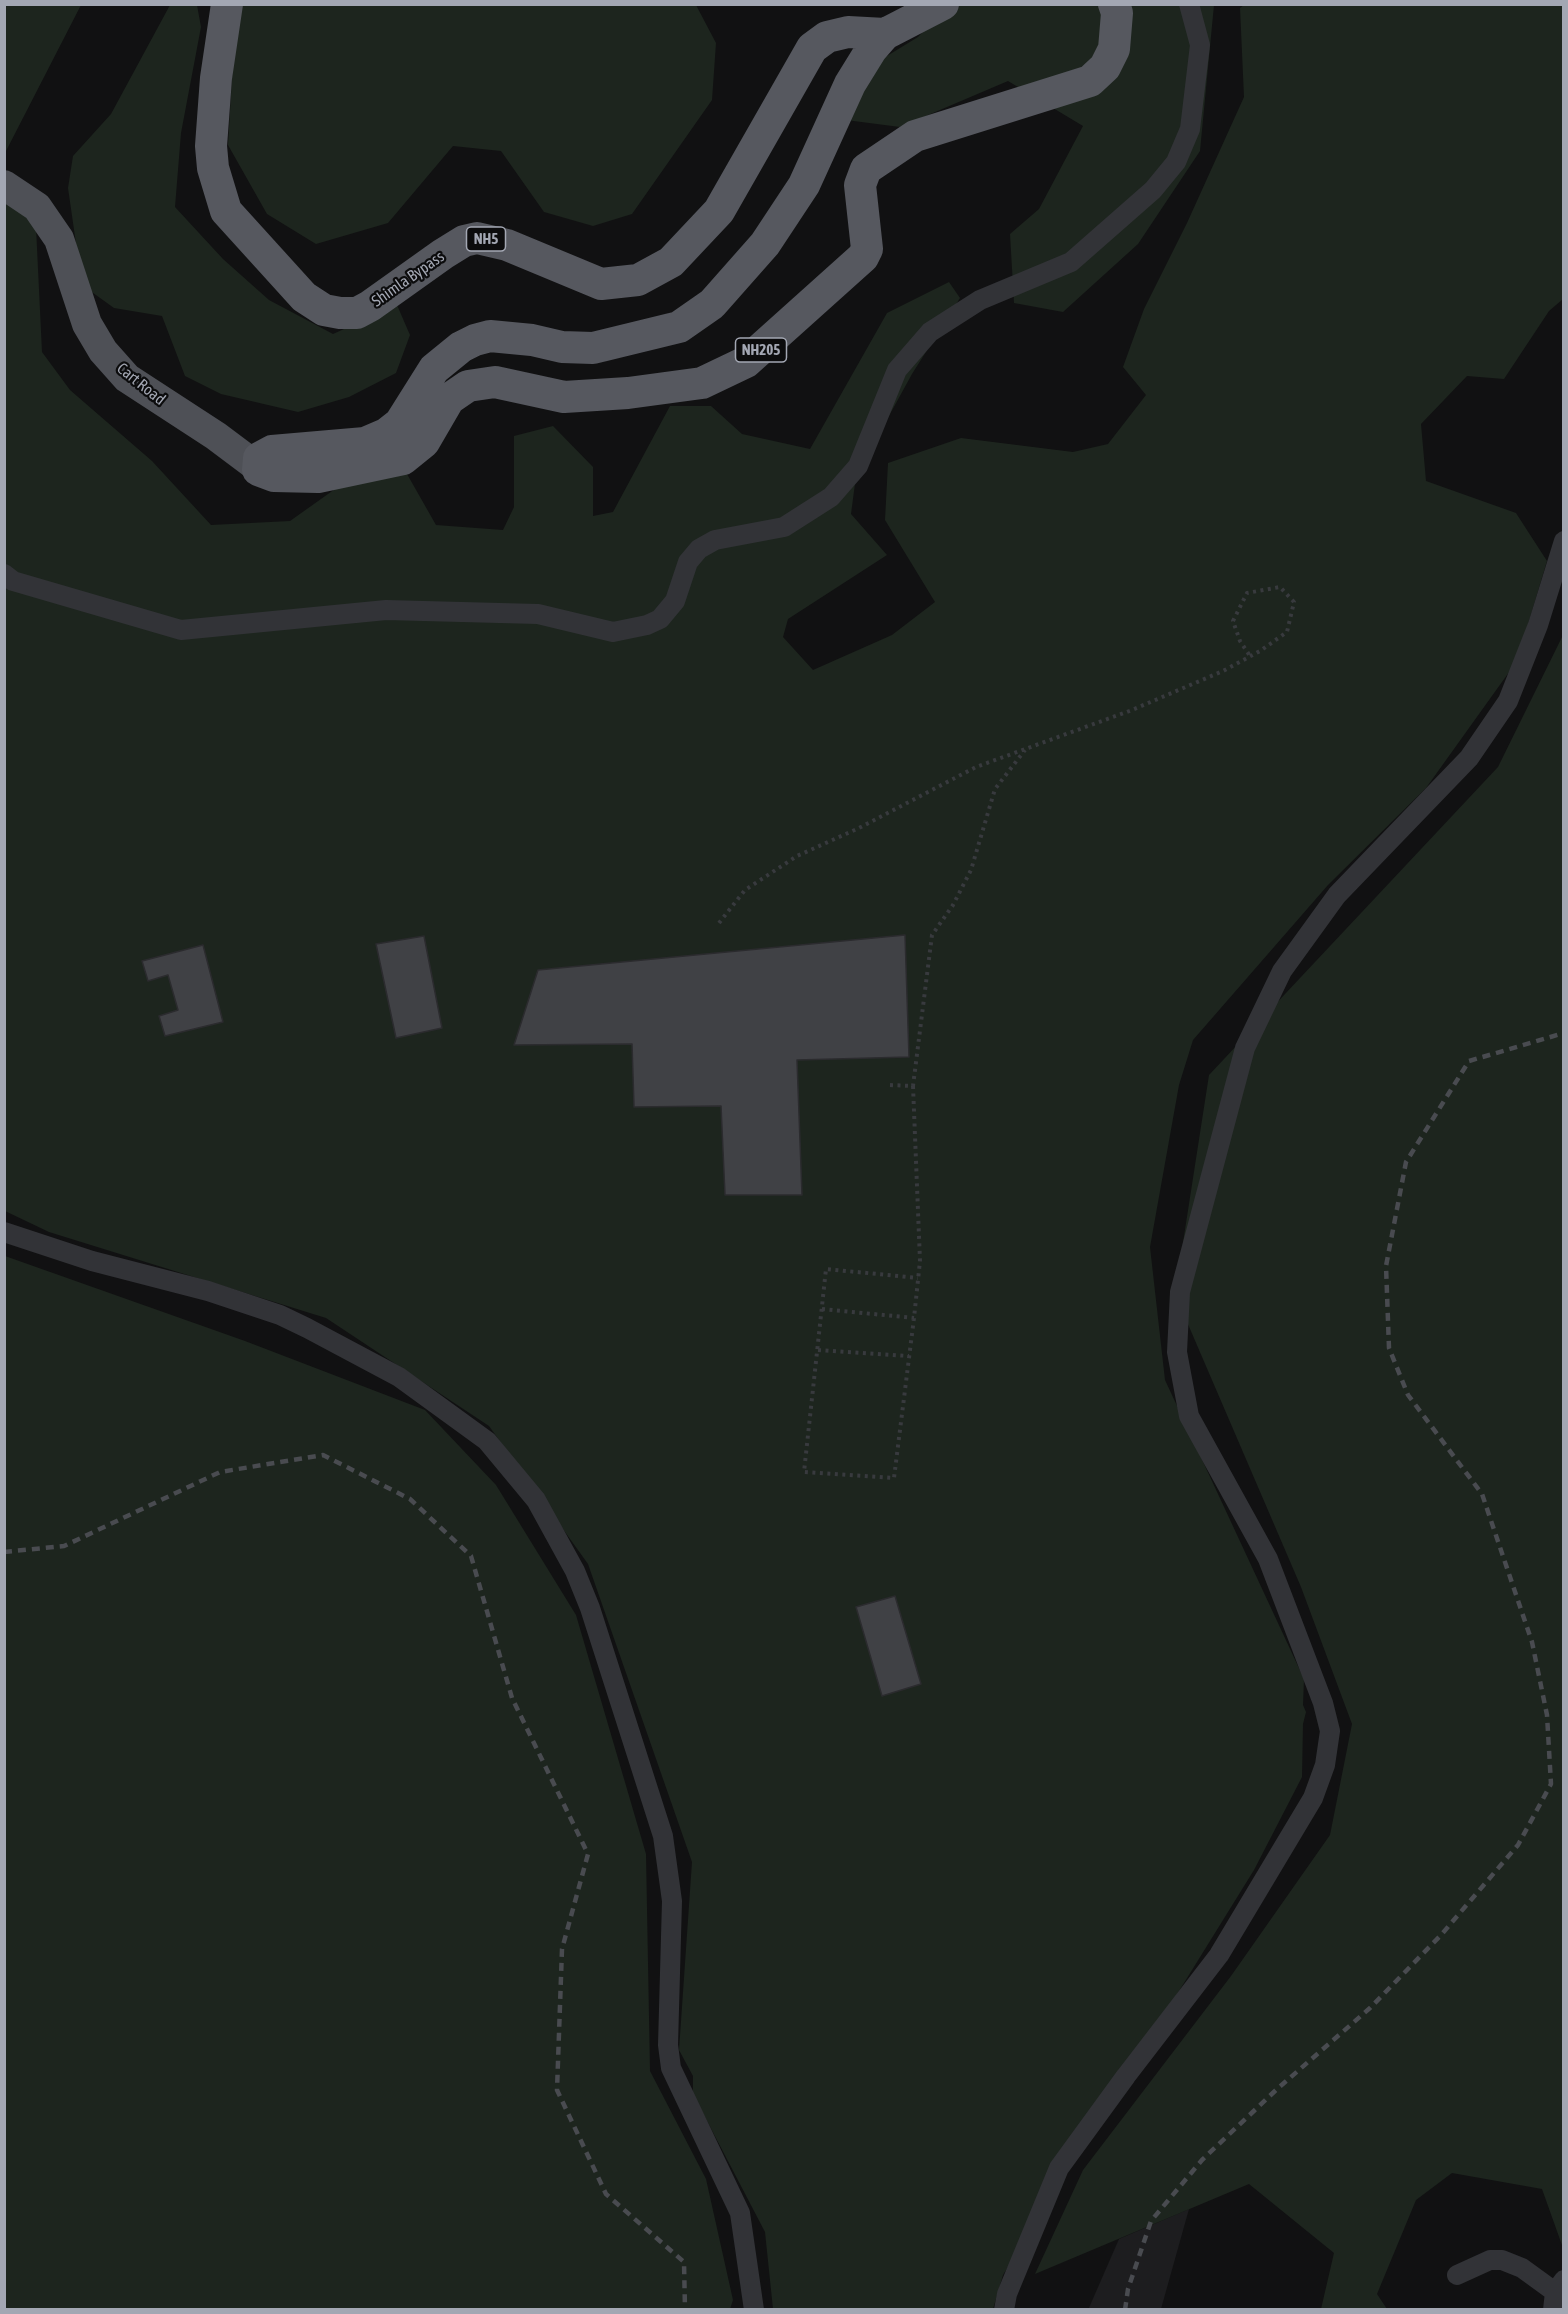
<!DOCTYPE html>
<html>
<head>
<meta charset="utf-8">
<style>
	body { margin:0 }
	#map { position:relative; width:1568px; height:2314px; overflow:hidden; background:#111112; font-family:"Asap Condensed",sans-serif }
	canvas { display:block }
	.frame { position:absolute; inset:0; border:6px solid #a3a7b3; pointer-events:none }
</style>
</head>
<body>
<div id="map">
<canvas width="1568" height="2314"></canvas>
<div class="frame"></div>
</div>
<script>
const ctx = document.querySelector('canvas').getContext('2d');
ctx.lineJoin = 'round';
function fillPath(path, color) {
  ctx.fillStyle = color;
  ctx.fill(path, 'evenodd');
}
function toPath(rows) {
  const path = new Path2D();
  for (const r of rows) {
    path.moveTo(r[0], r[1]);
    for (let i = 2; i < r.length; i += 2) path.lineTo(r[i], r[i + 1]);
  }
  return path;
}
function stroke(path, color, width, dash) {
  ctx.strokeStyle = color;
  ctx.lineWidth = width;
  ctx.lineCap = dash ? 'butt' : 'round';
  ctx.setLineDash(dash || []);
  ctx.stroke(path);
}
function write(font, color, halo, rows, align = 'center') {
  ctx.font = font + ' "Asap Condensed",sans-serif';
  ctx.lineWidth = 4.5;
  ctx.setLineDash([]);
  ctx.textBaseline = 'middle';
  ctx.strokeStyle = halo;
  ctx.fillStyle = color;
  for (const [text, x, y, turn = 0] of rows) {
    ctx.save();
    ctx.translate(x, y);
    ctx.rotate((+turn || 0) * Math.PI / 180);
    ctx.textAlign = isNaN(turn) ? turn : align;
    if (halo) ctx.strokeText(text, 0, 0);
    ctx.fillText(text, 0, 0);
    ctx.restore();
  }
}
fillPath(toPath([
	[1189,2209,1161,2309,1088,2310,1119,2239]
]), '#1d1d1f');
fillPath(toPath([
	[5,4,81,5,5,153,4,5],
	[170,5,197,5,201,27,181,133,175,207,223,259,269,300,333,334,397,305,410,335,396,373,349,397,298,412,221,394,185,376,162,316,114,308,82,285,68,188,73,156,111,114],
	[233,5,696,5,716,43,712,100,632,214,593,226,544,212,501,151,453,146,388,223,316,244,267,214,228,145,234,43],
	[948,5,1214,5,1200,151,1138,244,1063,312,1014,303,1010,234,1039,209,1083,126,1008,81,900,127,846,120,833,89,918,37],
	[1244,5,1563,5,1563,299,1549,311,1504,379,1467,376,1421,424,1426,481,1516,513,1547,561,1517,661,1426,788,1328,885,1193,1040,1179,1085,1150,1247,1165,1380,1304,1679,1303,1705,1306,1712,1303,1724,1302,1777,1254,1870,1003,2275,993,2309,773,2309,765,2232,693,2094,693,2076,679,2050,692,1862,588,1564,489,1426,326,1318,49,1232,5,1211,4,201,15,205,36,227,42,352,70,390,152,461,211,525,290,521,366,467,407,474,436,525,503,530,514,507,514,436,553,426,593,467,593,516,613,512,670,406,711,406,742,434,810,449,887,313,949,282,960,298,912,374,856,476,851,514,887,555,788,619,783,637,813,670,892,635,935,602,885,520,888,463,961,438,1073,452,1108,444,1146,395,1123,367,1144,309,1187,223,1244,97,1240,8],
	[1563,635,1563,2248,1542,2189,1452,2173,1416,2200,1377,2294,1387,2309,1321,2309,1334,2253,1249,2184,1035,2274,1083,2170,1231,1976,1330,1835,1352,1724,1301,1587,1175,1294,1209,1075,1498,767],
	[5,1256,245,1341,425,1410,496,1485,576,1615,646,1854,650,2071,706,2179,733,2300,730,2309,5,2309]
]), '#1d251e');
const building = toPath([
	[905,935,909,1057,797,1060,802,1195,725,1195,721,1106,634,1107,632,1044,514,1045,538,970,905,935],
	[424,936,442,1028,396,1038,376,944,424,936],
	[203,945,223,1022,165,1036,159,1016,178,1010,168,975,148,981,142,961,203,945],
	[895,1596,921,1684,882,1696,856,1607,895,1596]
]);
fillPath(building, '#404145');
stroke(building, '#2b2b2e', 1.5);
stroke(toPath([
	[719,923,745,890,797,856,859,828,976,767,1132,710,1223,671,1260,651,1287,632,1294,602,1280,587,1247,593,1233,621,1240,641,1250,656],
	[890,1085,913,1086,932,935,953,905,971,870,995,789,1025,750],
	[913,1086,920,1261,914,1318,894,1478,804,1472,826,1269,918,1278],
	[822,1309,914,1318],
	[818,1350,909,1356]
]), '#383a3e', 4, [3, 4.5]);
stroke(toPath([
	[4,574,13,581,181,630,386,610,538,614,613,632,647,625,660,619,675,601,688,562,699,549,715,540,784,527,831,497,858,466,897,370,930,332,980,300,1071,262,1153,190,1176,162,1190,129,1200,45,1189,4],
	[4,1232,92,1261,208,1291,280,1315,307,1328,399,1377,487,1441,536,1500,575,1571,590,1608,663,1836,672,1901,668,2045,671,2068,740,2213,754,2310],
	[1457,2275,1490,2260,1502,2260,1522,2268,1555,2292],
	[1004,2310,1007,2294,1059,2168,1126,2076,1219,1955,1313,1798,1325,1765,1330,1731,1323,1703,1268,1559,1189,1416,1177,1352,1180,1292,1245,1048,1282,971,1337,895,1469,758,1508,701,1538,625,1564,541],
	[1553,2310,1555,2292,1564,2280]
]), '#323337', 20);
stroke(toPath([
	[4,185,37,207,59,239,87,324,103,351,127,378,216,436,256,466]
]), '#4e5056', 30);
stroke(toPath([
	[227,4,216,78,211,146,213,168,226,211,304,297,324,310,340,313,357,313,370,306,443,254,464,241,477,238,507,245,601,284,638,280,671,262,719,211,812,48,827,37,848,32,885,34],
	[943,4,885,34,871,50,850,84,804,185,765,244,712,304,679,327,593,348,562,347,532,340,490,336,475,340,461,347,434,369,400,423,386,434,365,443,272,451,259,458,258,470,274,476,318,477,403,459,424,442,449,399,468,386,495,382,564,397,628,393,702,383,746,362,863,257,867,249,860,185,866,169,915,136,1090,81,1105,67,1114,49,1117,13,1114,4]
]), '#56585f', 32);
stroke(toPath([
	[4,1552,64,1546,220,1472,323,1455,410,1499,471,1556,512,1698,588,1854,562,1949,557,2090,606,2194,684,2262,685,2310],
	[1125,2310,1128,2289,1151,2221,1202,2160,1276,2090,1370,2008,1441,1935,1518,1845,1551,1784,1547,1715,1532,1642,1482,1494,1408,1395,1389,1348,1386,1266,1406,1162,1469,1061,1564,1033]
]), '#494b50', 4.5, [8, 6]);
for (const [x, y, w] of [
	[486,239,39],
	[761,350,51]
]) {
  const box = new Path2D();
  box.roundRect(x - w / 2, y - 12, w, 24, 4.5);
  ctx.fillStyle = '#0c0c0d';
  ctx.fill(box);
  stroke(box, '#a3a7b3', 1.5);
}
write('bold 15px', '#a3a7b3', null, [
	["NH5",486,239],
	["NH205",761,350]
]);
write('16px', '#a3a7b3', '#0c0c0d', [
	["Shimla Bypass",408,279,-35],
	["Cart Road",141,384,39]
]);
</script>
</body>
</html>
